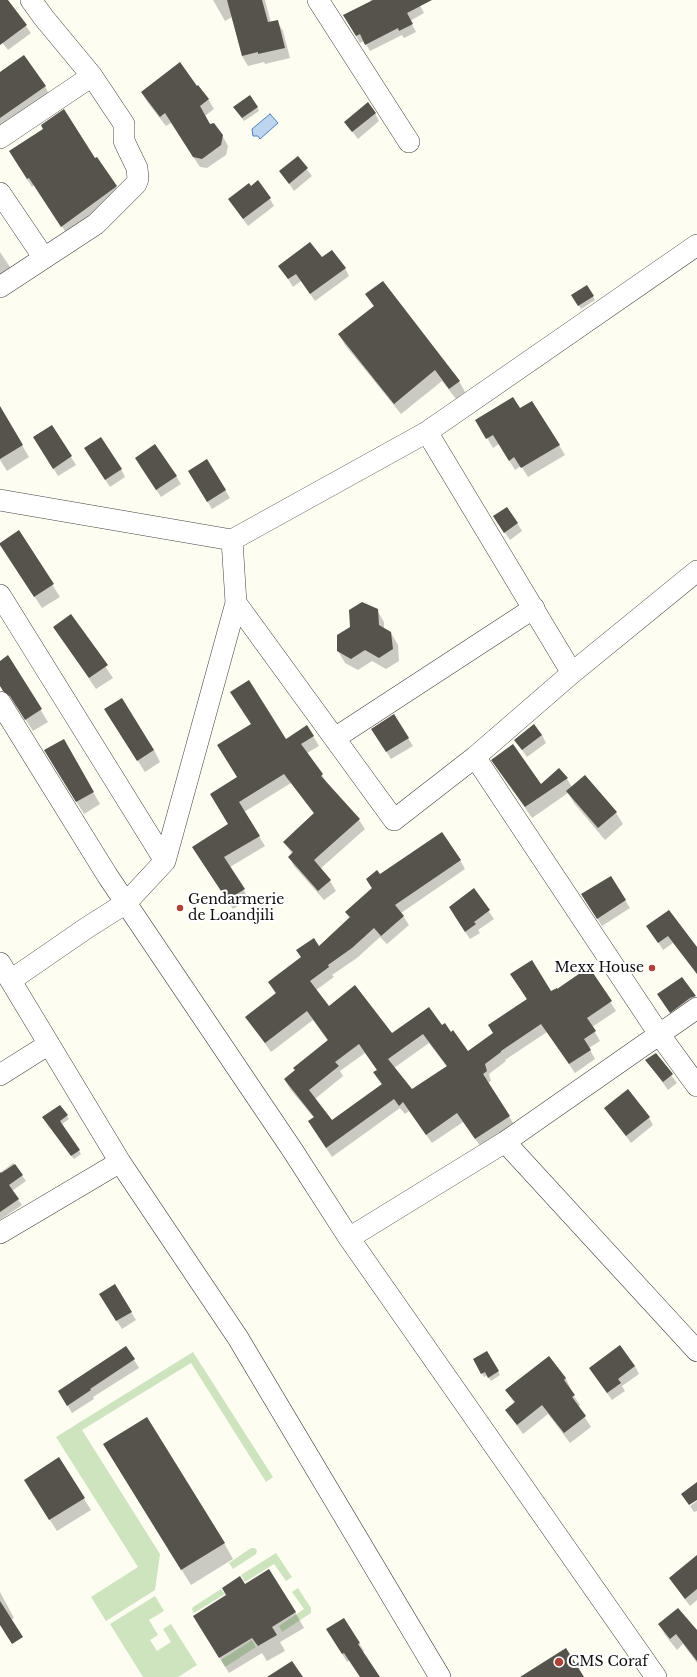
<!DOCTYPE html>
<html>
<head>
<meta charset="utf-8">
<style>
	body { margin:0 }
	canvas { display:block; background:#fdfdf2 }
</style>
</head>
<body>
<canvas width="697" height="1677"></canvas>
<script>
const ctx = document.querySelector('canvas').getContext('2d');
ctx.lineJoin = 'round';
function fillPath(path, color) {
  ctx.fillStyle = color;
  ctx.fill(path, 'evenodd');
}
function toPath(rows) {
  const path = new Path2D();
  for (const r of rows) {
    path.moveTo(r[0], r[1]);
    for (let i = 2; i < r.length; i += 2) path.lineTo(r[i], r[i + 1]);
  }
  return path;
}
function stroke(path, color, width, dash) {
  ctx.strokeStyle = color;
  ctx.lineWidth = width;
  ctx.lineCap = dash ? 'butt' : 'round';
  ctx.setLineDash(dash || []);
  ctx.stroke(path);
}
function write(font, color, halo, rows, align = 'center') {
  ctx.font = font + ' "Libre Baskerville",serif';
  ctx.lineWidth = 4;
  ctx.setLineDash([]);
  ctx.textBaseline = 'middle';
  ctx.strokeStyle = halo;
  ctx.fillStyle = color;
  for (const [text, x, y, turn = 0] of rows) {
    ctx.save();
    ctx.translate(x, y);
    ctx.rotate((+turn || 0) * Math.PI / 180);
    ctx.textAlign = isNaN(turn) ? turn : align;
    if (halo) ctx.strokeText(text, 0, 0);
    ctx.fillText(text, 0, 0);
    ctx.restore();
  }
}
fillPath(toPath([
	[193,1352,273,1477,266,1482,191,1363,82,1430,160,1554,155,1590,106,1621,91,1597,138,1567,56,1437],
	[251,1548,255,1548,257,1551,256,1554,233,1569,229,1563],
	[276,1553,292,1577,286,1581,274,1564,245,1582,241,1575],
	[298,1588,311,1608,311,1613,282,1632,279,1626,304,1609,292,1592],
	[221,1589,225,1594,194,1613,192,1609,193,1607],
	[155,1596,164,1611,149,1620,158,1635,150,1640,157,1651,171,1642,163,1629,171,1624,197,1665,178,1677,143,1677,110,1624],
	[252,1640,256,1647,225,1667,221,1660]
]), '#cde4bf');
const water = toPath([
	[270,114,278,123,260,139,258,136,253,136,252,129,270,114]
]);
fillPath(water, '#bdd5ef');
stroke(water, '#4d80bd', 1);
fillPath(toPath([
	[0,0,7,0,31,33,8,50,0,40],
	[213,0,265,0,271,23,277,21,283,31,290,58,265,64,264,62,248,66,242,56,232,17,225,21],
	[370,0,417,0,424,13,410,21,416,32,404,38,402,35,370,51,364,41,360,43,344,16,371,2],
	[0,73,45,86,49,94,0,129],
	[196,87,208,99,214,109,205,116,210,125,222,135,228,146,226,155,207,168,200,167,171,123,166,126,148,103,142,93],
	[257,107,259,111,244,121,237,111],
	[375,113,379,121,358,139,345,122],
	[298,158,312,176,294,191,281,171],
	[14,159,95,159,121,194,67,234,34,185,32,187],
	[229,199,270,199,274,206,248,226],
	[0,252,12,270,0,279],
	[322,258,345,268,349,276,315,301,301,281,293,287,280,266],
	[587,286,595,300,581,309,573,295],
	[366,294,459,381,465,392,456,399,442,381,401,414,345,345,339,334,374,307],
	[0,408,29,457,7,471,0,460],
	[519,410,559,445,565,455,528,477,521,466,515,470,499,444,493,448,477,421],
	[52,427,76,465,58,476,39,445],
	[90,456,121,469,125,477,110,487],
	[207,460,230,498,212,509,189,471],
	[140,466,176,476,181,484,161,497],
	[517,523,522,531,510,540,499,524],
	[19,532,60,597,42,608,7,555],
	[377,610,384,622,384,630,391,633,398,645,399,661,386,669,372,661,358,670,345,663,338,651],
	[71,615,113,678,96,689,54,627],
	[8,657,48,722,33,731,18,708,11,703,0,685,0,662],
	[112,721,154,750,160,762,145,772],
	[542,735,546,743,527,757,515,740],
	[313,736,319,746,307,753,328,784,359,820,365,829,320,869,330,881,336,891,324,900,294,866,289,857,292,854,284,842,314,814,291,783,244,812,265,846,230,867,249,899,233,909,199,857,229,824,238,778,286,741],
	[377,737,408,738,413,746,391,759],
	[63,740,100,804,84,814,52,762],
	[492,760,541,785,567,779,572,787,616,813,623,824,605,840,574,803,568,793,532,818],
	[460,860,465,869,401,913,409,925,387,944,380,937,357,958,332,975,334,977,316,990,329,1007,392,1034,442,1026,468,1052,494,1033,527,1000,517,983,551,992,557,990,589,968,616,1011,592,1027,600,1041,589,1048,595,1059,575,1073,547,1032,505,1060,506,1061,489,1074,491,1081,488,1083,515,1126,481,1147,463,1122,432,1143,409,1111,405,1114,400,1108,332,1157,317,1134,314,1118,290,1089,285,1080,328,1041,313,1020,271,1052,246,1017,276,994,269,982,319,947,350,919,346,912,372,889,367,880],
	[429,1043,447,1067,412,1091,394,1068],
	[365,1053,377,1070,374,1073,382,1085,332,1121,315,1099,343,1076,340,1071],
	[610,877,630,908,602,926,587,902],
	[474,890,494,919,478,930,480,933,470,939,454,915],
	[648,926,697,949,697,974,673,943,663,950],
	[682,978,697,1000,675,1020,658,995],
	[655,1054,677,1083,668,1090,647,1061],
	[605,1108,649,1118,653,1125,631,1143],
	[67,1116,69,1119,62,1124,81,1154,74,1159,46,1121],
	[13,1163,26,1181,12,1191,22,1205,0,1220,0,1173],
	[105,1302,131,1312,136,1320,122,1329],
	[126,1347,139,1368,93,1397,94,1399,72,1413,64,1399],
	[487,1352,500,1375,491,1381,487,1375,484,1377,474,1360],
	[549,1357,566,1379,571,1389,570,1390,580,1405,578,1407,591,1427,570,1443,548,1414,523,1434,506,1410,515,1404,506,1390],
	[635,1366,639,1374,622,1386,625,1391,612,1400,590,1369],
	[59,1459,91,1510,57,1531,32,1492],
	[113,1459,224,1543,233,1559,191,1585],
	[697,1501,697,1511,694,1512,690,1506],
	[697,1565,697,1600,690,1606,670,1579],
	[245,1585,295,1612,304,1628,280,1642,285,1651,267,1661,262,1653,229,1673,194,1617],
	[0,1592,14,1618,4,1624,0,1617],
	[344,1619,364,1651,362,1652,379,1677,361,1677,350,1660,347,1662,327,1629],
	[659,1624,697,1632,697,1663,683,1644,677,1650,665,1635]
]), '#0003');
fillPath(toPath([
	[0,0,8,0,27,25,0,45],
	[227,0,262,0,268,22,278,20,285,48,258,54,258,52,242,56],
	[373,0,432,0,407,13,413,24,399,31,398,28,365,45,360,34,356,36,343,15],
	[24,55,46,86,0,118,0,72],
	[180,62,197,86,198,85,209,99,200,106,210,124,214,123,223,135,221,145,202,159,193,157,165,113,160,117,141,92],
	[250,95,258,107,242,118,233,107],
	[368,102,376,113,352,132,344,122],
	[64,109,95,158,97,157,117,186,61,227,29,178,27,179,9,151,43,129,41,125],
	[298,156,308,168,289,184,279,171],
	[258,180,271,198,243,219,228,199,249,183,251,186],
	[310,242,322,257,332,250,346,268,310,294,296,274,288,279,278,266],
	[383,281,460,381,449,389,435,370,394,404,338,334,374,306,365,294],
	[587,285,594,296,578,306,571,295],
	[513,397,520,408,532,401,560,445,521,468,514,457,509,461,493,435,486,439,475,420],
	[0,406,23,445,0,459],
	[52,425,72,456,53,469,33,437],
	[101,437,122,469,105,480,84,448],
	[155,444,177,476,156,490,135,458],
	[207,459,226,490,207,502,188,471],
	[507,507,518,523,504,533,493,516],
	[19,530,54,584,34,597,0,545,0,543],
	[362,602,378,609,379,625,391,632,393,649,379,658,365,650,351,659,337,651,337,635,350,627,349,610],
	[71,614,108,665,89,678,53,627],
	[8,655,42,709,25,720,10,696,3,691,0,686,0,661],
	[249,680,286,739,307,725,314,736,301,744,323,774,321,776,360,819,314,860,331,880,318,891,288,857,293,852,283,842,314,813,284,774,239,802,260,836,224,857,245,889,227,900,192,847,228,824,210,794,237,777,217,745,251,724,230,692],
	[122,698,154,750,137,761,104,709],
	[394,714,409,738,386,752,371,729],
	[534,724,542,735,522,750,514,740],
	[64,739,94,792,76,802,44,750],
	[513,744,541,784,559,768,568,778,525,807,491,760],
	[585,775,617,812,598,828,566,791],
	[442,832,461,860,395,905,404,916,381,936,374,928,352,948,328,965,329,967,310,981,329,1006,355,985,392,1033,429,1007,442,1025,445,1023,451,1032,453,1030,468,1051,493,1033,488,1025,527,999,510,974,532,960,551,991,557,988,557,989,589,967,612,1001,587,1018,596,1031,584,1039,591,1050,569,1064,541,1024,501,1051,501,1052,485,1064,487,1071,483,1074,510,1116,475,1139,457,1113,426,1135,403,1102,399,1106,394,1099,326,1148,308,1121,314,1117,284,1079,295,1070,293,1068,328,1040,307,1011,265,1043,245,1017,276,993,268,982,301,957,296,950,314,938,319,946,350,917,345,912,372,888,366,879,377,870,380,874],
	[423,1034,447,1066,412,1089,388,1059],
	[359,1044,377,1070,373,1072,382,1084,332,1120,309,1090,339,1066,335,1062],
	[611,876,626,900,597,919,581,894],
	[474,888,490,910,474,922,476,924,465,932,449,907],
	[669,910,697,947,697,974,668,936,658,943,646,926],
	[682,977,696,996,690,998,670,1013,657,994],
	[656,1053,673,1074,663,1082,645,1060],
	[628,1089,650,1117,626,1136,604,1108],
	[60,1105,68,1115,60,1121,80,1150,71,1156,42,1117],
	[15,1164,23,1175,9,1185,19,1199,0,1212,0,1172,1,1173],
	[115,1284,132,1312,116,1321,99,1294],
	[620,1345,635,1366,618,1379,621,1383,607,1393,589,1368],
	[126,1346,135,1359,90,1389,91,1390,67,1406,58,1391],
	[487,1351,499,1371,488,1378,485,1372,481,1374,473,1359],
	[549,1356,566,1378,564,1380,575,1395,572,1397,586,1416,564,1433,542,1405,517,1425,505,1410,515,1402,505,1390],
	[147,1417,225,1543,181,1570,103,1444],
	[59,1457,85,1498,49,1520,24,1480],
	[697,1482,697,1500,689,1505,681,1494],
	[697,1555,697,1589,685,1599,669,1578],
	[269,1569,296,1612,272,1627,277,1635,258,1646,252,1638,219,1658,193,1616,226,1595,222,1588,240,1576,245,1584],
	[0,1601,23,1637,12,1644,0,1625],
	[678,1608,697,1630,697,1661,676,1634,670,1639,658,1624],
	[344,1618,360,1643,358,1644,380,1677,360,1677,344,1653,342,1654,326,1629],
	[566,1648,584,1677,520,1677],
	[292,1661,303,1677,267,1677]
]), '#56524c');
const minor = toPath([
	[318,0,409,142],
	[0,138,92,76],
	[0,193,44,258],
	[0,287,96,224,136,184,138,179,137,168,124,141,124,124,92,76,44,18,31,0],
	[427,432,572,673],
	[0,500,232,540,427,432,697,245],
	[0,595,165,861],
	[236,603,394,820,475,757,572,673,697,571],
	[0,702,107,875,293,1151,349,1238,656,1677],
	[335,738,534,608],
	[475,757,659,1034,697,1086],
	[0,963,120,1162,238,1338,440,1677],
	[11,980,88,927,126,903,165,861,236,603,232,540],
	[0,1075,49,1044],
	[505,1142,697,1351],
	[0,1233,120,1162],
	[349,1238,505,1142,697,1008]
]);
stroke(minor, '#424242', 22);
stroke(minor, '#fff', 21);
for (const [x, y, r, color] of [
	[180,908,4,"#ae4338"],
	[652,968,4,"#ae4338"],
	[559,1662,5,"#ae4338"]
]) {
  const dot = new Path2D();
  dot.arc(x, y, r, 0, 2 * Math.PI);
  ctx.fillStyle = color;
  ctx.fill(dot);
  stroke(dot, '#fff', 1.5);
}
write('14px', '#0f0f0f', '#fff', [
	["Gendarmerie",188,900],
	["de Loandjili",188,916],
	["Mexx House",644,968,"right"],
	["CMS Coraf",568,1662]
], 'left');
</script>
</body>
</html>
